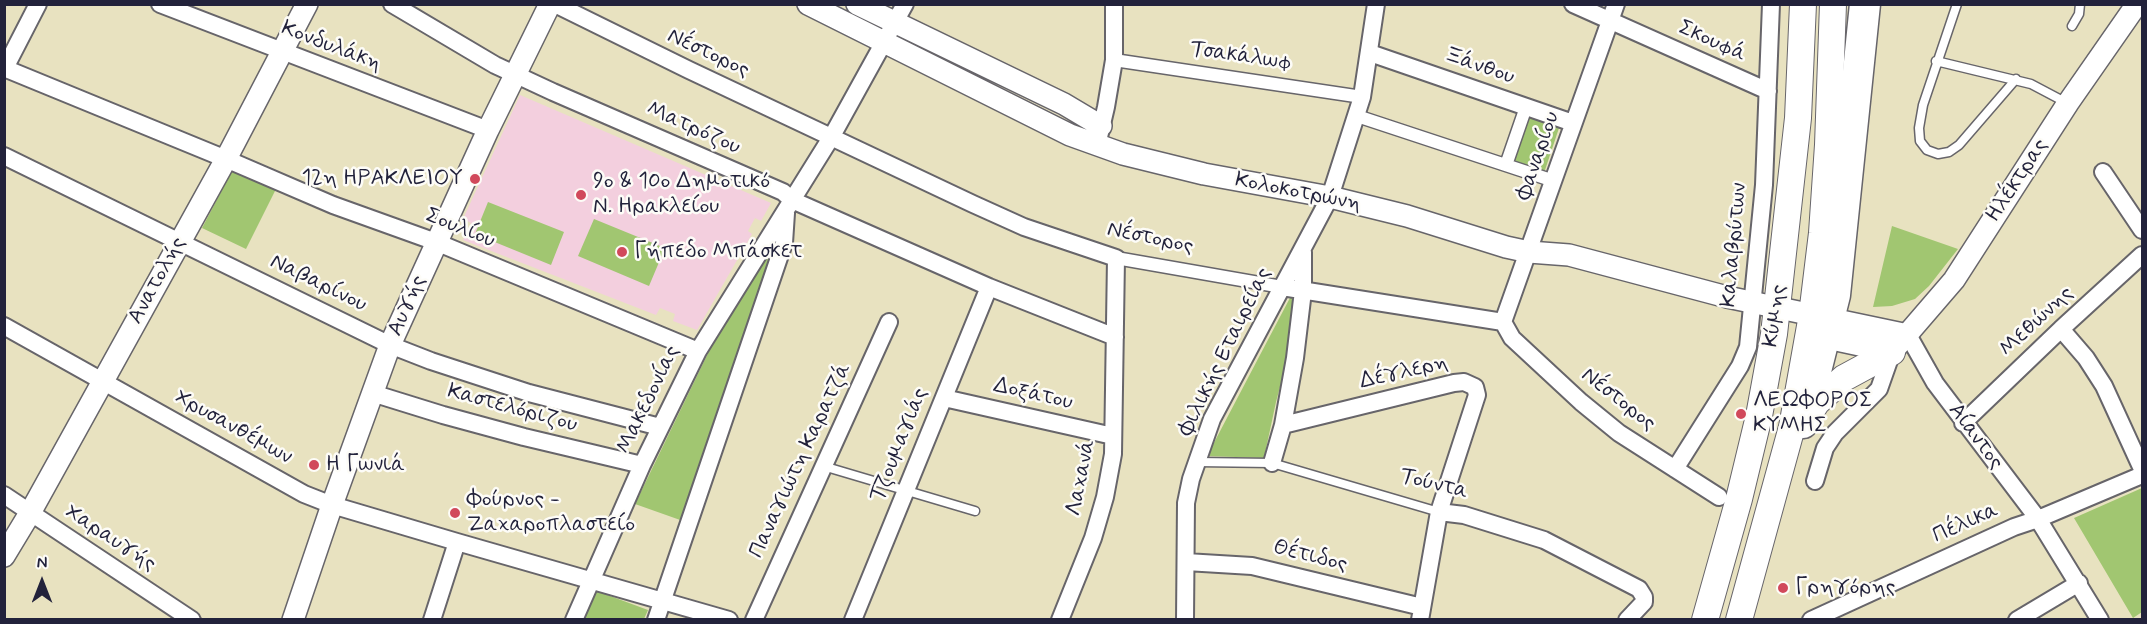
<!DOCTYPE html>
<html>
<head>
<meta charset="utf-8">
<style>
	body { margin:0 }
	#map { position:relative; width:2147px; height:624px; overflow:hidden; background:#e8e2c0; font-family:Mynerve,sans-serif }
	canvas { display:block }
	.frame { position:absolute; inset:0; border:6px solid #22223b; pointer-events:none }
	.north { position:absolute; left:12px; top:552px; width:60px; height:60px; -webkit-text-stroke:4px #fdfcf7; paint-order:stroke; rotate:0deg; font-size:16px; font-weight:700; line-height:24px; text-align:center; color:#22223b }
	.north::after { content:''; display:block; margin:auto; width:21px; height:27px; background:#22223b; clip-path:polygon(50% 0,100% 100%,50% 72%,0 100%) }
</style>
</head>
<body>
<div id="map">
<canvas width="2147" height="624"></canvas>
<div class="frame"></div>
<div class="north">N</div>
</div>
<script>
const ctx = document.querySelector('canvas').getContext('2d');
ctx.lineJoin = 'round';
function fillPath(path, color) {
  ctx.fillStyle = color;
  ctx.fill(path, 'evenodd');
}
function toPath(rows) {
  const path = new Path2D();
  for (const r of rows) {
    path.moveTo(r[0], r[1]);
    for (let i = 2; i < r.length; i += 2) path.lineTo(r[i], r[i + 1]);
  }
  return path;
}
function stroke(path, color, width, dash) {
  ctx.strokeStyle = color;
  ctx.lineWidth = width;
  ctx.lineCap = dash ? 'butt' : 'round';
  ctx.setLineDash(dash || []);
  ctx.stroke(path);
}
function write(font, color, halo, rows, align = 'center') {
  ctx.font = font + ' Mynerve,sans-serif';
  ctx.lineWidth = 5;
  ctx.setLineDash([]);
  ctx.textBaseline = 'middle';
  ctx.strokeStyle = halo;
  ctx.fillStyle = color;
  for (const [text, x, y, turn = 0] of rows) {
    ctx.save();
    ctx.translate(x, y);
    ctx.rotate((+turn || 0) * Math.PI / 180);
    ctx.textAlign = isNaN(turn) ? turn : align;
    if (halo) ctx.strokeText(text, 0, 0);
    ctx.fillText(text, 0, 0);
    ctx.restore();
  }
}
fillPath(toPath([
	[520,95,771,203,761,221,755,218,748,231,752,234,697,330,673,321,675,314,660,308,656,315,463,240,471,223,463,219]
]), '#f3cfde');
fillPath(toPath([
	[1527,117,1559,128,1544,173,1512,163],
	[233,169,276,189,246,249,202,228],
	[488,202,564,232,551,265,475,234],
	[594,219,665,248,649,286,578,256],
	[1892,226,1958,249,1929,286,1915,299,1892,306,1873,307],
	[767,258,770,260,683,521,635,504,711,347],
	[1292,294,1304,297,1276,402,1264,458,1207,456],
	[2142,488,2142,612,2133,618,2074,518],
	[594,590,648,610,644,619,583,620]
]), '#a1c671');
const service = toPath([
	[1957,4,1923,105,1919,128,1920,141,1927,150,1938,154,1949,152,1959,145,2016,79],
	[2072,26,2079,14,2080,4],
	[1936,61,2031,84,2067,103],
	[1197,462,1272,463,1439,512],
	[823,466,975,511]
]);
const pedestrian = toPath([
	[1114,60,1362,97],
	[1357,116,1554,181],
	[1506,165,1526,107],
	[1116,258,1282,287]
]);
const minor = toPath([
	[160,4,488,130],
	[392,4,495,65,553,92,783,192,792,200,989,287,1115,337],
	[555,4,689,70,973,204,1024,227,1116,258,1113,454,1105,497,1093,538,1060,620],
	[1573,4,1768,91],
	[1370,53,1573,123],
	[4,68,226,159,333,205,436,242,698,351],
	[4,70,38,4],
	[1099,137,1106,107,1114,60,1114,4],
	[4,156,390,345,431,361,529,393,660,427],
	[2103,172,2142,230],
	[1282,287,1503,322],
	[1503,322,1616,4],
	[1503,322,1512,338,1581,402,1619,433,1719,497],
	[4,326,304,494,332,505,457,542,729,620],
	[2061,329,2086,358,2104,386,2142,469],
	[1908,335,1935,383,2038,519,2100,620],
	[372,393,443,415,524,437,642,465],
	[944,398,1113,436],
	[1963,423,2061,329,2142,255],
	[1283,425,1454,383,1464,382,1475,387,1477,395,1439,512,1420,620],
	[1272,463,1283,425,1295,358,1303,291,1303,252],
	[1675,469,1740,366,1748,347,1764,185,1771,4],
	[1815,481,1825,448,1835,433,1879,389,1892,352],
	[4,495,192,620],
	[1439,512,1464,515,1544,540,1639,589,1644,597,1644,602,1627,620],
	[1186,562,1252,566,1422,607],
	[432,620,457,542],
	[574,620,642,465,698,351,832,136,905,4],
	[656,620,784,243,786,213],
	[754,620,889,322],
	[853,620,989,287],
	[1185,620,1186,503,1191,479,1212,419,1330,197,1362,97,1376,4],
	[1811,620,2014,527,2038,519,2142,475],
	[2017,620,2079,583]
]);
const tertiary = toPath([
	[808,4,1070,135,1123,154,1204,174,1330,197,1407,216,1506,247,1529,252,1569,255,1727,297,1908,335],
	[857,4,1064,104,1101,126],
	[1813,335,1892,352,1954,280,2068,103,2137,4],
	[4,556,30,513,226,159,307,4],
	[293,620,332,505,390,345,488,130,550,4]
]);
const primary = toPath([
	[1806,419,1817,402,1844,378,1892,352],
	[1705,620,1739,499,1759,416,1774,334,1798,118,1803,4],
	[1739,620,1792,427,1812,315,1822,233,1828,145,1833,4]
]);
const motorway = toPath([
	[1803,423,1835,295,1865,4]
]);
stroke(service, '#67656a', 11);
stroke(pedestrian, '#67656a', 15);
stroke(minor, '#67656a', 20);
stroke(tertiary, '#67656a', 24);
stroke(primary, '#67656a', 28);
stroke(motorway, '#67656a', 33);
stroke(service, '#fff', 8);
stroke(pedestrian, '#fff', 12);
stroke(minor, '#fff', 16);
stroke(tertiary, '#fff', 21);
stroke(primary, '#fff', 26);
stroke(motorway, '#fff', 30);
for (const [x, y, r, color] of [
	[475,179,6,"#d1495b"],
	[581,195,6,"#d1495b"],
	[622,252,6,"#d1495b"],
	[1741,414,6,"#d1495b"],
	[314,465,6,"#d1495b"],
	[455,513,6,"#d1495b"],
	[1783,588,6,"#d1495b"]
]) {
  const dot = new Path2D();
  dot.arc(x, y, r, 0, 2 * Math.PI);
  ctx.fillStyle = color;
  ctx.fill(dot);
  stroke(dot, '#fdfcf7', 2);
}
write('22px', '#22223b', '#fdfcf7', [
	["Σκουφά",1712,42,24],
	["Κονδυλάκη",331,47,21],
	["Νέστορος",708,54,25],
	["Τσακάλωφ",1241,57,8],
	["Ξάνθου",1479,67,19],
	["Ματρόζου",693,129,24],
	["Φαναρίου",1539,156,-71],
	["Ηλέκτρας",2018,181,-57],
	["Κολοκοτρώνη",1298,193,11],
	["Σουλίου",460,229,22],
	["Νέστορος",1150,239,12],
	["Καλαβρύτων",1735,245,-85],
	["Ανατολής",158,281,-61],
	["Ναβαρίνου",318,284,26],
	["Αυγής",408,306,-66],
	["Κύμης",1776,316,-82],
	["Μεθώνης",2037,322,-43],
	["Φιλικής Εταιρείας",1226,352,-64],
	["Δέγλερη",1404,373,-13],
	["Δοξάτου",1033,395,13],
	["Μακεδονίας",649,400,-64],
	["Νέστορος",1618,400,38],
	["Καστελόριζου",512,409,15],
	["Χρυσανθέμων",233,428,29],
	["Αίαντος",1975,437,53],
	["Τζουμαγιάς",900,445,-68],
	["Παναγιώτη Καρατζά",801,461,-65],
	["Λαχανά",1082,478,-79],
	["Τούντα",1434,485,14],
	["Πέλικα",1966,524,-24],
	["Χαραυγής",110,539,33],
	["Θέτιδος",1310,557,14]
]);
write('22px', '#22223b', '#fdfcf7', [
	["12η ΗΡΑΚΛΕΙΟΥ",463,179,"right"],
	["9ο & 10ο Δημοτικό",593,182],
	["Ν. Ηρακλείου",593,207],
	["Γήπεδο Μπάσκετ",634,252],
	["ΛΕΩΦΟΡΟΣ",1753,401],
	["ΚΥΜΗΣ",1753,426],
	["Η Γωνιά",326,465],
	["Φούρνος -",467,500],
	["Ζαχαροπλαστείο",467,525],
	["Γρηγόρης",1795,588]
], 'left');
</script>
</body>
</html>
